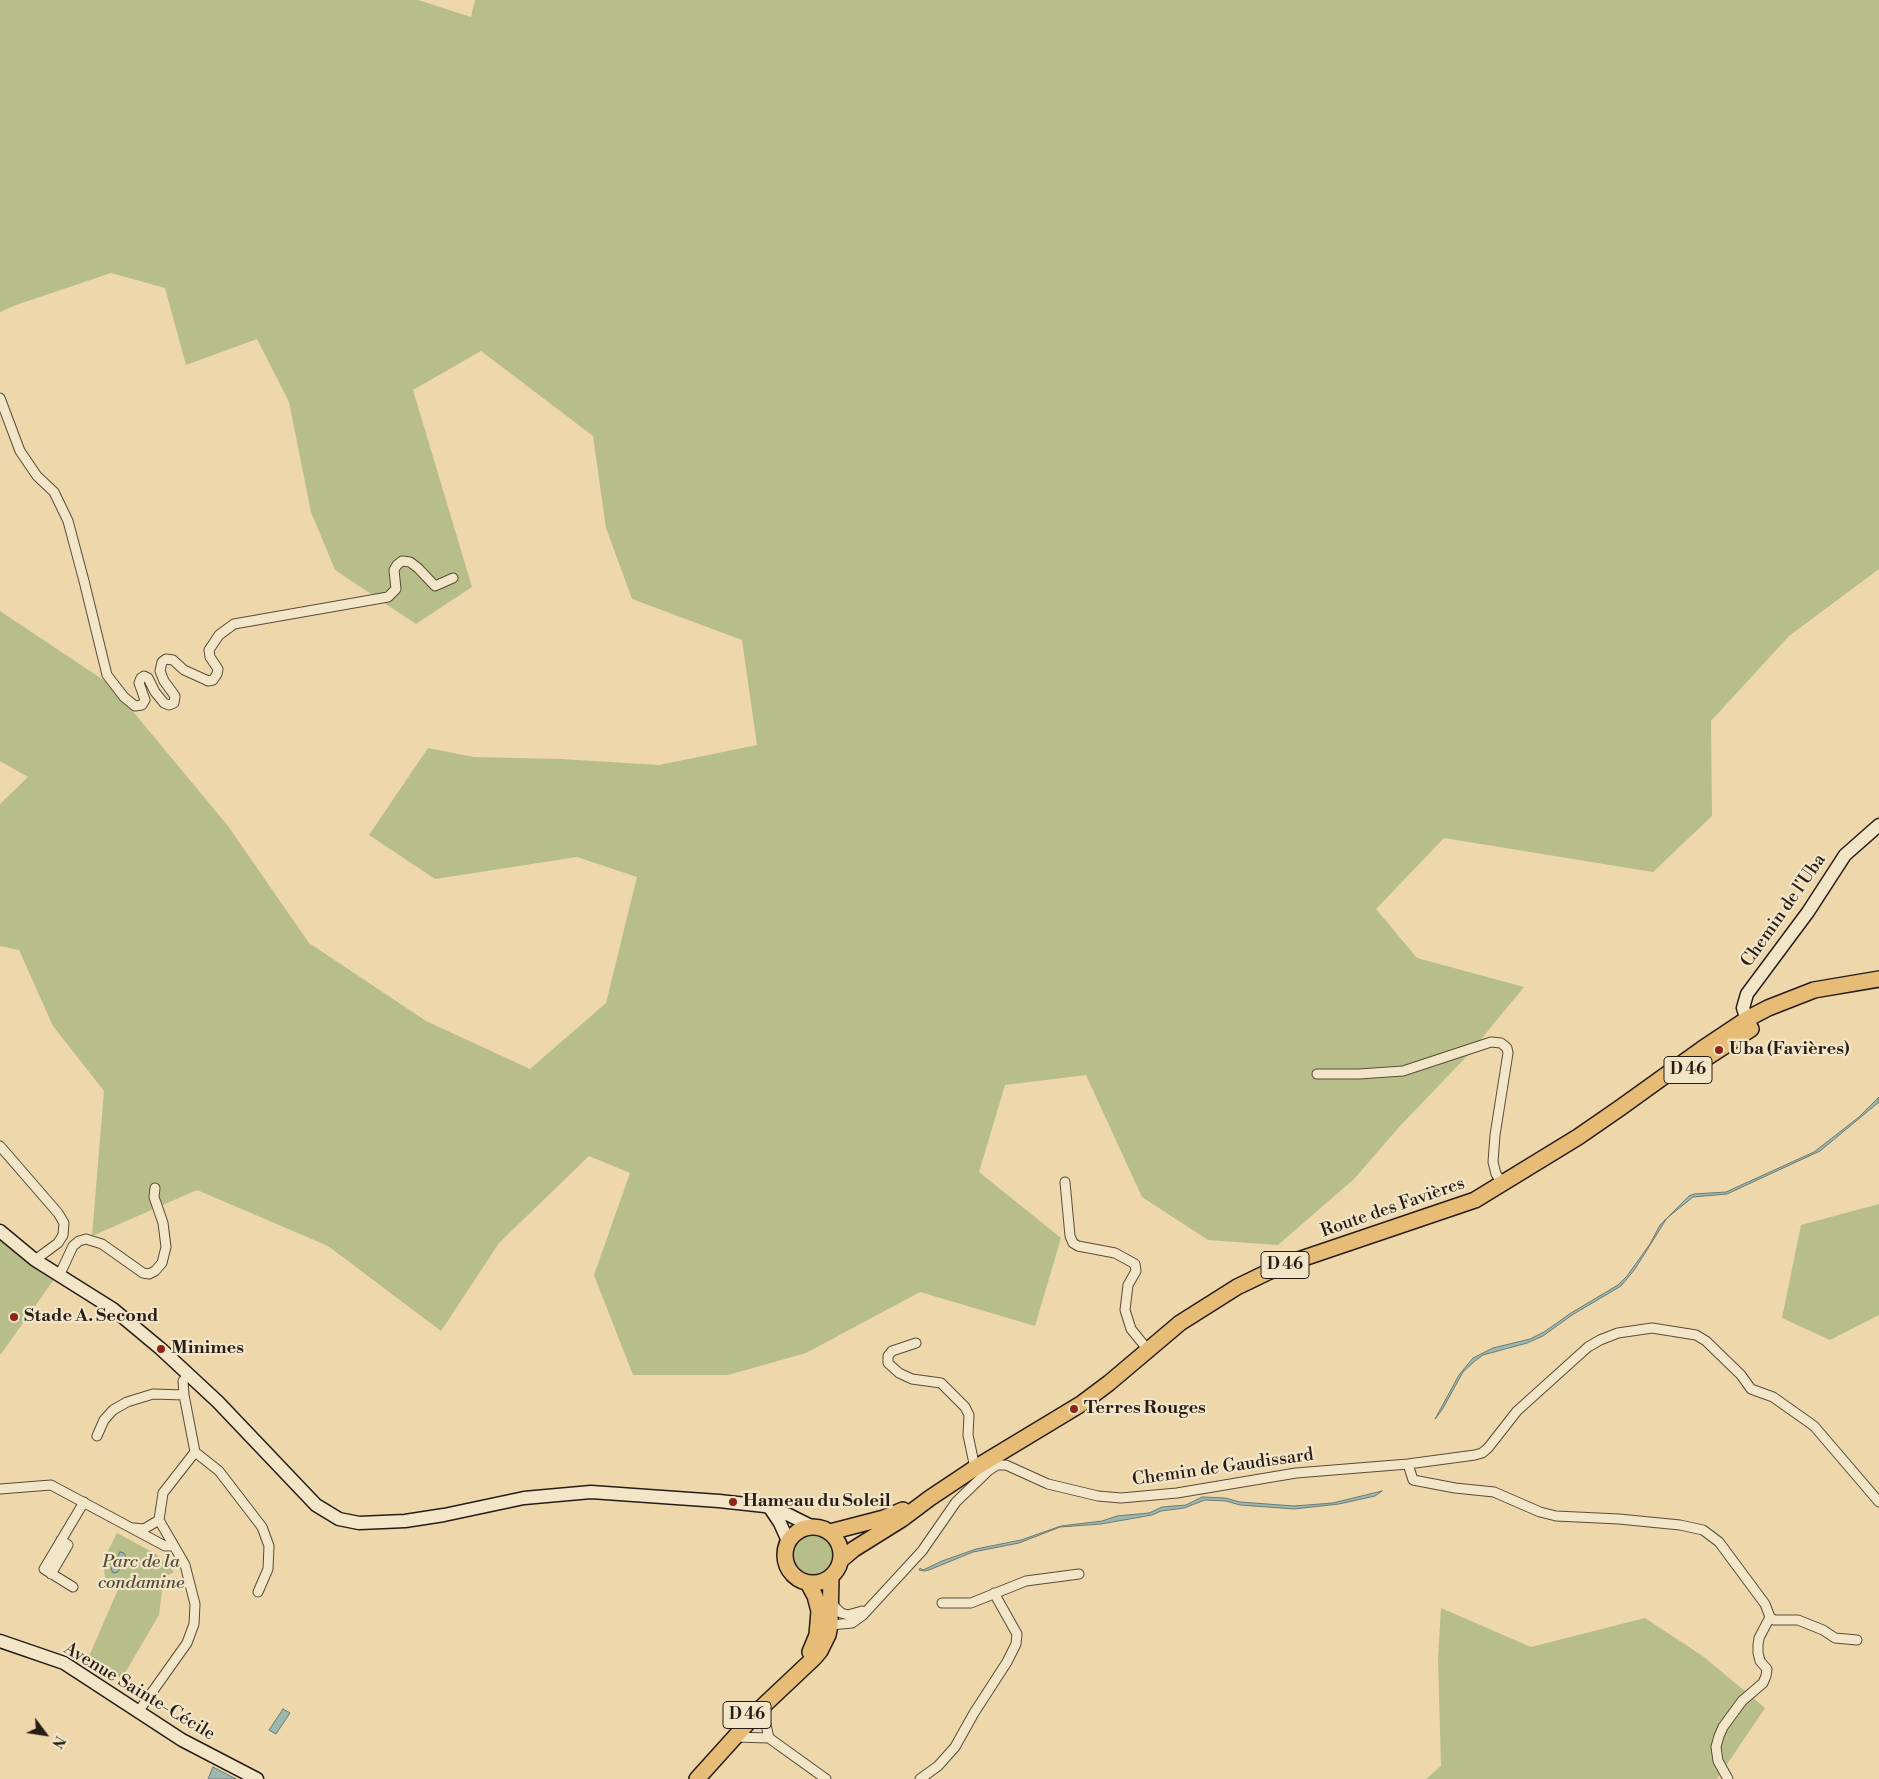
<!DOCTYPE html>
<html>
<head>
<meta charset="utf-8">
<style>
	body { margin:0 }
	#map { position:relative; width:1879px; height:1779px; overflow:hidden; background:#edd7ab; font-family:"Libre Bodoni",serif }
	canvas { display:block }
	.north { position:absolute; left:20px; top:1709px; width:50px; height:50px; -webkit-text-stroke:4px #f3e5c8; paint-order:stroke; rotate:121deg; font-size:14px; font-weight:700; line-height:20px; text-align:center; color:#281d14 }
	.north::after { content:''; display:block; margin:auto; width:18px; height:22px; background:#281d14; clip-path:polygon(50% 0,100% 100%,50% 72%,0 100%) }
</style>
</head>
<body>
<div id="map">
<canvas width="1879" height="1779"></canvas>
<div class="north">N</div>
</div>
<script>
const ctx = document.querySelector('canvas').getContext('2d');
ctx.lineJoin = 'round';
function fillPath(path, color) {
  ctx.fillStyle = color;
  ctx.fill(path, 'evenodd');
}
function toPath(rows) {
  const path = new Path2D();
  for (const r of rows) {
    if (r.length === 3) {
      path.moveTo(r[0] + r[2], r[1]);
      path.arc(r[0], r[1], r[2], 0, 2 * Math.PI);
      continue;
    }
    path.moveTo(r[0], r[1]);
    for (let i = 2; i < r.length; i += 2) path.lineTo(r[i], r[i + 1]);
  }
  return path;
}
function stroke(path, color, width, dash) {
  ctx.strokeStyle = color;
  ctx.lineWidth = width;
  ctx.lineCap = dash ? 'butt' : 'round';
  ctx.setLineDash(dash || []);
  ctx.stroke(path);
}
function write(font, color, halo, rows, align = 'center') {
  ctx.font = font + ' "Libre Bodoni",serif';
  ctx.lineWidth = 4.5;
  ctx.setLineDash([]);
  ctx.textBaseline = 'middle';
  ctx.strokeStyle = halo;
  ctx.fillStyle = color;
  for (const [text, x, y, turn = 0] of rows) {
    ctx.save();
    ctx.translate(x, y);
    ctx.rotate((+turn || 0) * Math.PI / 180);
    ctx.textAlign = isNaN(turn) ? turn : align;
    if (halo) ctx.strokeText(text, 0, 0);
    ctx.fillText(text, 0, 0);
    ctx.restore();
  }
}
fillPath(toPath([
	[0,0,418,0,471,17,475,0,1879,0,1879,569,1789,636,1711,721,1712,816,1653,872,1444,838,1376,909,1417,958,1524,987,1468,1055,1400,1126,1354,1179,1278,1245,1208,1240,1142,1197,1086,1075,1005,1085,979,1172,1061,1238,1035,1326,920,1292,806,1353,728,1375,633,1375,594,1275,630,1173,589,1156,499,1243,441,1331,328,1246,197,1190,92,1236,104,1091,53,1026,19,950,0,946,0,804,28,777,0,761,0,611,111,685,228,826,309,943,426,1021,530,1069,606,1003,637,877,577,857,435,879,369,835,428,748,474,757,561,759,659,765,757,745,742,640,632,599,606,528,593,436,481,351,413,390,472,587,416,624,335,570,311,512,289,402,257,339,186,365,165,288,111,273,16,305,0,312],
	[1879,1204,1879,1315,1830,1340,1782,1318,1801,1225],
	[0,1236,55,1278,1,1354,0,1354],
	[813,1554,23],
	[117,1533,156,1554,174,1572,165,1577,163,1583,159,1615,122,1678,87,1661,120,1585,105,1577,103,1561],
	[1441,1608,1531,1647,1645,1618,1704,1657,1765,1708,1717,1779,1426,1779,1441,1766,1438,1659]
]), '#b7be8a');
const water = toPath([
	[1879,1097,1879,1102,1820,1151,1727,1194,1693,1197,1667,1218,1635,1269,1621,1286,1572,1315,1543,1336,1527,1343,1483,1355,1475,1361,1463,1372,1442,1410,1435,1419,1459,1375,1473,1358,1493,1348,1530,1339,1544,1332,1571,1313,1618,1285,1627,1276,1650,1244,1660,1225,1689,1196,1694,1194,1726,1192,1814,1152,1859,1117,1879,1097],
	[1382,1491,1375,1496,1339,1504,1294,1509,1240,1505,1226,1501,1205,1500,1184,1508,1161,1511,1152,1515,1101,1524,1060,1527,1019,1543,973,1552,929,1570,924,1571,919,1570,920,1568,923,1570,942,1561,976,1549,1021,1540,1061,1526,1102,1521,1117,1516,1149,1513,1162,1507,1186,1505,1202,1497,1225,1498,1240,1502,1294,1506,1333,1503,1382,1491],
	[120,1552,124,1553,126,1557,118,1572,113,1573,111,1569,120,1552],
	[283,1709,290,1713,276,1734,269,1730,283,1709],
	[213,1767,236,1779,208,1779,213,1767]
]);
fillPath(water, '#9bb8b1');
stroke(water, '#6d7a72', 1);
const street = toPath([
	[0,398,20,451,37,476,54,492,68,521,84,581,107,675,124,697,135,706,142,705,145,700,139,683,141,678,144,676,148,678,155,692,164,703,169,705,174,703,175,696,164,681,160,671,162,662,166,659,173,660,184,670,204,679,208,681,213,680,217,674,218,669,210,657,209,650,219,635,234,624,388,597,396,589,394,570,397,565,402,561,410,562,418,568,435,586,453,578],
	[1317,1074,1359,1074,1403,1071,1491,1042,1501,1043,1507,1048,1508,1053,1495,1135,1493,1162,1496,1174,1503,1184],
	[0,1146,58,1213,64,1223,63,1235,58,1243,35,1260],
	[1065,1182,1070,1236,1073,1243,1078,1246,1115,1253,1135,1264,1136,1271,1128,1285,1125,1310,1131,1329,1148,1350],
	[59,1276,73,1246,79,1241,86,1239,102,1244,143,1273,149,1274,155,1271,162,1263,166,1247,163,1223,154,1197,155,1188],
	[916,1343,892,1351,888,1356,888,1363,899,1373,912,1379,941,1383,965,1407,969,1415,968,1435,975,1468],
	[97,1436,104,1420,113,1410,127,1402,153,1394,184,1395],
	[195,1452,219,1471,262,1527,269,1546,268,1569,258,1592],
	[1408,1464,1413,1480,1455,1488,1494,1492,1540,1512,1556,1516,1619,1519,1680,1525,1703,1530,1719,1542,1765,1604,1770,1617,1774,1620,1798,1620,1823,1630,1835,1638,1857,1640],
	[0,1489,51,1485,165,1546,174,1546],
	[134,1528,144,1529,159,1520],
	[51,1574,68,1545,61,1540],
	[73,1587,44,1569,84,1502],
	[830,1602,841,1613,848,1615,862,1611],
	[942,1603,971,1603,1026,1581,1079,1574],
	[827,1623,830,1625,852,1623,863,1615,922,1551,956,1502,988,1471,997,1465,1006,1465,1048,1484,1098,1496,1121,1498,1177,1493,1296,1473,1408,1464,1475,1455,1482,1453,1488,1448,1517,1411,1588,1347,1600,1340,1618,1333,1652,1328,1696,1335,1706,1341,1741,1375,1751,1389,1773,1397,1814,1426,1879,1502],
	[762,1707,769,1738],
	[138,1712,187,1643,194,1624,195,1604,185,1565,159,1520,163,1493,195,1452,184,1395,183,1381,189,1374],
	[735,1737,769,1738],
	[769,1738,826,1779],
	[920,1779,938,1766,955,1747,974,1713,1007,1662,1016,1644,1017,1634,994,1593],
	[1728,1779,1718,1761,1716,1747,1719,1736,1723,1727,1742,1701,1763,1683,1766,1676,1767,1669,1760,1661,1758,1653,1758,1645,1759,1638,1770,1617]
]);
const secondary = toPath([
	[1751,1026,1746,1017,1743,1008,1747,994,1808,912,1845,855,1879,825],
	[0,1231,35,1260,113,1309,161,1349,218,1402,316,1505,339,1519,359,1523,405,1521,444,1515,524,1498,591,1492,719,1501,765,1506,789,1515,811,1526],
	[770,1508,780,1523,788,1541],
	[0,1641,64,1663,182,1740,257,1779]
]);
const primary = toPath([
	[1697,1064,1751,1029],
	[813,1555,28],
	[830,1532,884,1518,903,1510],
	[841,1560,854,1549,902,1519,930,1498,975,1468,1081,1404,1109,1383,1180,1323,1237,1287,1268,1272,1298,1260,1475,1200,1578,1137,1620,1108,1702,1049,1747,1019,1768,1008,1814,990,1879,979],
	[808,1583,815,1596,819,1611,817,1635,810,1652],
	[697,1779,762,1707,814,1658,820,1651,828,1635,830,1625,831,1577]
]);
stroke(street, '#594c3a', 11);
stroke(secondary, '#281d14', 15);
stroke(primary, '#281d14', 18);
stroke(street, '#f3e5c8', 9);
stroke(secondary, '#f3e5c8', 12);
stroke(primary, '#e6bc76', 15);
for (const [x, y, r, color] of [
	[1719,1050,5,"#8f2418"],
	[14,1317,5,"#8f2418"],
	[161,1349,5,"#8f2418"],
	[1074,1409,5,"#8f2418"],
	[733,1502,5,"#8f2418"]
]) {
  const dot = new Path2D();
  dot.arc(x, y, r, 0, 2 * Math.PI);
  ctx.fillStyle = color;
  ctx.fill(dot);
  stroke(dot, '#f3e5c8', 2);
}
for (const [x, y, w] of [
	[1688,1070,48],
	[1285,1265,48],
	[747,1715,48]
]) {
  const box = new Path2D();
  box.roundRect(x - w / 2, y - 13.5, w, 27, 4);
  ctx.fillStyle = '#f3e5c8';
  ctx.fill(box);
  stroke(box, '#281d14', 1);
}
write('bold 16px', '#281d14', null, [
	["D 46",1688,1070],
	["D 46",1285,1265],
	["D 46",747,1715]
]);
write('18px', '#281d14', '#f3e5c8', [
	["Chemin de l'Uba",1784,911,-55],
	["Route des Favières",1393,1208,-19],
	["Chemin de Gaudissard",1223,1468,-8],
	["Avenue Sainte-Cécile",139,1692,31]
]);
write('bold 18px', '#281d14', '#f3e5c8', [
	["Uba (Favières)",1729,1050],
	["Stade A. Second",24,1317],
	["Minimes",171,1349],
	["Terres Rouges",1084,1409],
	["Hameau du Soleil",743,1502]
], 'left');
write('italic 18px', '#534d37', '#f3e5c8', [
	["Parc de la",141,1563],
	["condamine",141,1584]
]);
</script>
</body>
</html>
